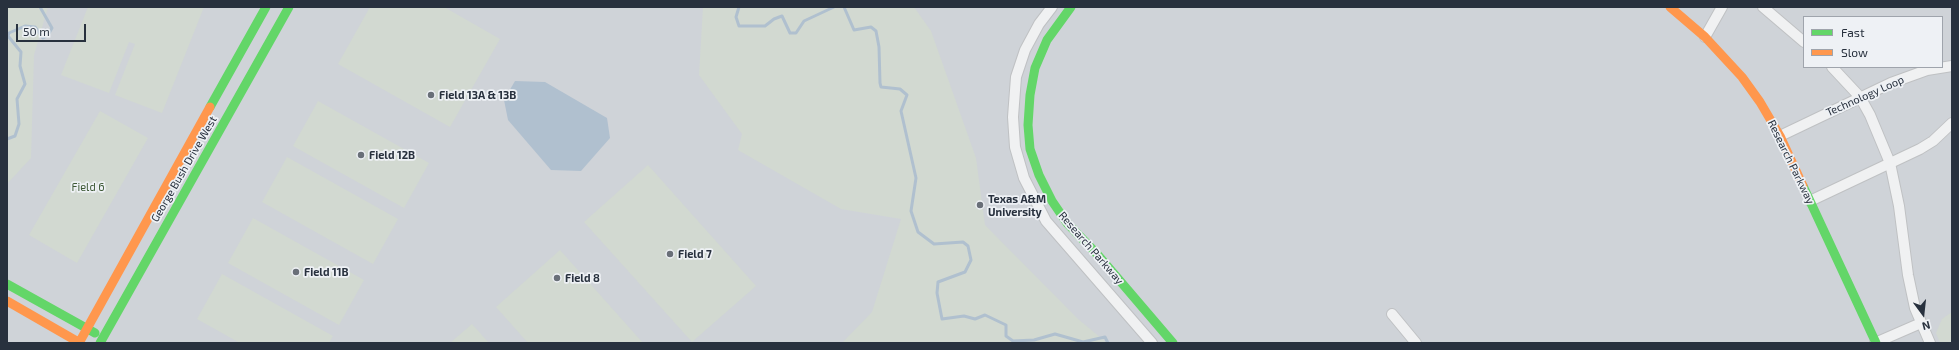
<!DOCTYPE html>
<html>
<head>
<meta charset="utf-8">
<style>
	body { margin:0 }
	#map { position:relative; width:1959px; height:350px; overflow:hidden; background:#e1e3e5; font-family:"Exo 2",sans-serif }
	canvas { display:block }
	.frame { position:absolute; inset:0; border:8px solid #28313e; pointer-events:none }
	.legend { position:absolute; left:1803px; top:16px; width:140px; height:52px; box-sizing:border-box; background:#eef1f5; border:1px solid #9fa4ac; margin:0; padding:5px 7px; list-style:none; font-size:12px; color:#28313e }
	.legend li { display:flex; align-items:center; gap:8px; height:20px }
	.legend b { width:20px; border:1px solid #9fa4ac }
	.north { position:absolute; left:1903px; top:294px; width:40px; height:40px; -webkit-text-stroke:3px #eef1f5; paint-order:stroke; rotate:165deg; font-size:11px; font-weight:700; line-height:16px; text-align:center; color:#28313e }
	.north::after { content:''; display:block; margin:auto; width:14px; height:18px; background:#28313e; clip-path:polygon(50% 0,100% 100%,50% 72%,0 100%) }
	.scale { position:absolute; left:16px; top:24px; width:70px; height:18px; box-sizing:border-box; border:2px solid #28313e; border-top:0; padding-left:5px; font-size:12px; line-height:14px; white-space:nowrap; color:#28313e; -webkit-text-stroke:3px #eef1f5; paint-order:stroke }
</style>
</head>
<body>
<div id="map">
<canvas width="1959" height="350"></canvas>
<div class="frame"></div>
<ul class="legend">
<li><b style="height:5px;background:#63d668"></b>Fast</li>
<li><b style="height:5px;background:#ff974d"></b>Slow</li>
</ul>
<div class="north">N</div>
<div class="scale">50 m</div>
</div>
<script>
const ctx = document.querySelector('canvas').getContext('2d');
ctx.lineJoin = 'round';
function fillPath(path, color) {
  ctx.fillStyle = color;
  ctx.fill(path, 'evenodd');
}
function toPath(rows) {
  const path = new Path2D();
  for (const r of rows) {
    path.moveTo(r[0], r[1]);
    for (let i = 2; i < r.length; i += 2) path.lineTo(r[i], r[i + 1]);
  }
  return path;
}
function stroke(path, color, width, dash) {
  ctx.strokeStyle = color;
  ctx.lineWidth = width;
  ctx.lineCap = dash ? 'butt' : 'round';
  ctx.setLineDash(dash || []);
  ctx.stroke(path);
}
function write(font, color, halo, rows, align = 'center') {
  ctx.font = font + ' "Exo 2",sans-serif';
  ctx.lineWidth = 3.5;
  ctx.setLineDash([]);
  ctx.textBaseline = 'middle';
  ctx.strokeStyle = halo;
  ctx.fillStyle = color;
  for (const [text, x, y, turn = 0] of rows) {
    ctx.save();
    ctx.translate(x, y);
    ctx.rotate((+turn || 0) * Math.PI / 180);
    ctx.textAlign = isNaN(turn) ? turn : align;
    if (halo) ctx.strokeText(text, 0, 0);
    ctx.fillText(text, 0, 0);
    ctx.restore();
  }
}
fillPath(toPath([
	[7,7,1952,7,1952,343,7,343],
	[1804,17,1942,17,1942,67,1804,67]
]), '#cfd3d8');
fillPath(toPath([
	[7,7,48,7,34,55,31,158,7,184],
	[88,7,204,7,162,113,115,95,135,44,129,42,109,93,61,75],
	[370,7,444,7,500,39,450,127,338,64],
	[703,7,914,7,931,31,976,158,985,225,1078,319,1107,343,842,343,872,312,901,219,841,209,738,150,742,134,699,75],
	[318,101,429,163,404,208,293,146],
	[100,111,148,138,77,263,29,235],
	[287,157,398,219,373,264,262,202],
	[648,165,756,286,692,342,584,222],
	[253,218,364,280,339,325,228,263],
	[560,250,643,343,528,343,496,307],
	[222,274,333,336,329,343,240,343,197,319],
	[1952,312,1952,343,1940,343,1936,333,1942,319],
	[472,324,489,343,450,343]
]), '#d2d9d1');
fillPath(toPath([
	[515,81,545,82,607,118,610,138,581,171,551,170,508,120,504,100]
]), '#b0c0cf');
stroke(toPath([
	[739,7,736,17,739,26,765,26,774,19,782,16,790,33,796,33,804,21,834,7],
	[844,7,854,30,871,27,876,31,879,47,880,83,881,87,900,89,907,95,901,111,916,178,911,211,918,232,934,244,963,242,968,246,971,260,965,272,938,282,937,293,942,319,964,316,975,319,985,315,1006,325,1006,336,1013,341,1034,340,1055,334,1083,342,1105,337,1108,343],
	[7,139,15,136,19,124,17,99,25,84,20,66,21,52,8,36,9,33,25,26,35,27,43,38,48,35,52,28,40,7]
]), '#b0c0cf', 3);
const street = toPath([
	[1052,7,1039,24,1025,50,1016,77,1013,117,1015,147,1024,178,1046,221,1152,343],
	[1763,7,1804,42],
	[1705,37,1722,7],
	[1832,67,1860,97,1870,115,1890,163,1899,206,1908,275,1915,308,1930,343],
	[1780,136,1891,83,1927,70,1952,66],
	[1810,201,1920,149,1933,141,1952,123],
	[1392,314,1416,343],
	[1875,343,1921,323]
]);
stroke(street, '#bfc1c3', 12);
stroke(street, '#f0f1f2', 10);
stroke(toPath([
	[1071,7,1047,40,1035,68,1030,95,1028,125,1030,149,1039,175,1052,201,1067,223,1097,254,1173,343],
	[210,107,266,7],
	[1803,186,1876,343],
	[7,284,95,333],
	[100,343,289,7]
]), '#63d668', 9);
stroke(toPath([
	[1670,7,1705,37,1742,77,1760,102,1780,136,1803,186],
	[7,301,80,343],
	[79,343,210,107]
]), '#ff974d', 9);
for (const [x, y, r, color] of [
	[431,95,4,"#696f78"],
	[361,155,4,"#696f78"],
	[980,205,4,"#696f78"],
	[670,254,4,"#696f78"],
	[296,272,4,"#696f78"],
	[557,278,4,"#696f78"]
]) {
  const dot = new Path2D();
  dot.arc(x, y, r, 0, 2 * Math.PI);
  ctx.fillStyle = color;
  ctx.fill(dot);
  stroke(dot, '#eef1f5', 1.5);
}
write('bold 11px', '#28313e', '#eef1f5', [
	["Field 13A & 13B",439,95],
	["Field 12B",369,155],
	["Texas A&M",988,199],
	["University",988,212],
	["Field 7",678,254],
	["Field 11B",304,272],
	["Field 8",565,278]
], 'left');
write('11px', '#28313e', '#eef1f5', [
	["Technology Loop",1865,96,-24],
	["Research Parkway",1791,162,64],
	["George Bush Drive West",184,169,-60],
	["Research Parkway",1091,248,49]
]);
write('11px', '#3e5936', '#eef1f5', [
	["Field 6",88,187]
]);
</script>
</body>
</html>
